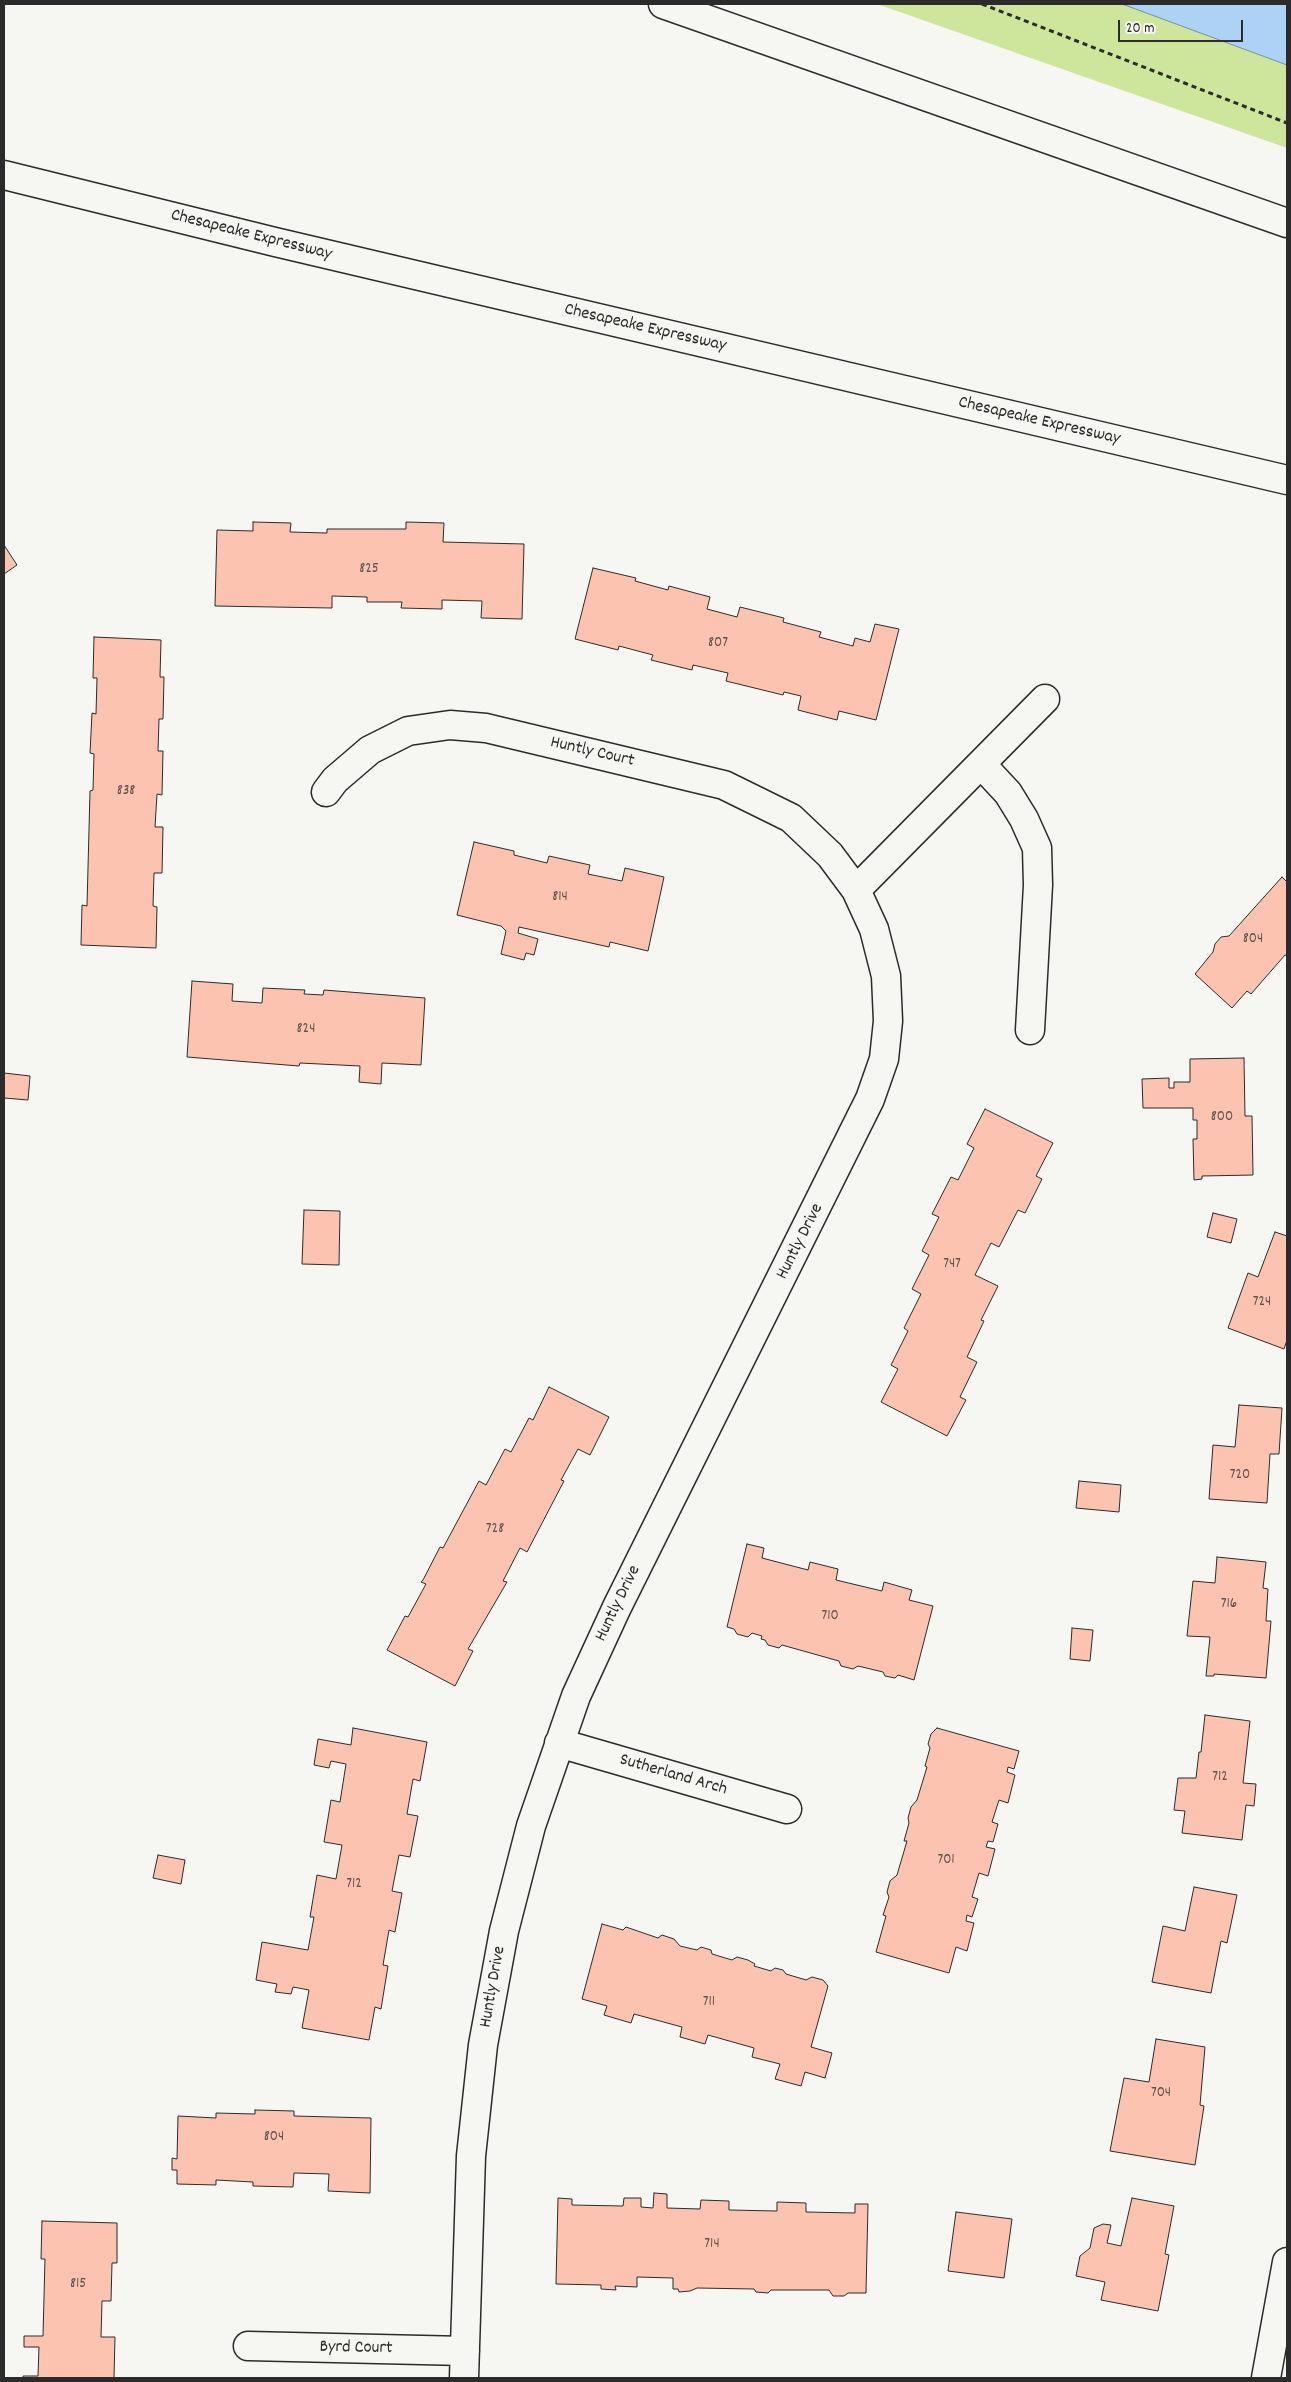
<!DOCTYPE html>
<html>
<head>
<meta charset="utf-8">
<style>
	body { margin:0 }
	#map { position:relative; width:1291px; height:2382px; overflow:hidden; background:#f6f6f2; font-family:Dekko,sans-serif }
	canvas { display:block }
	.frame { position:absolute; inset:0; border:5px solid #2b2b2b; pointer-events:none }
	.scale { position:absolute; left:1118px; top:20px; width:125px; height:22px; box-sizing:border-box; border:2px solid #2b2b2b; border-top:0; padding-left:6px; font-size:15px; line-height:18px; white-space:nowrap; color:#2b2b2b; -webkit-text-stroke:4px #f6f6f2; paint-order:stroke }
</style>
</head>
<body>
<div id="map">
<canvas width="1291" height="2382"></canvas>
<div class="frame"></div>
<div class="scale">20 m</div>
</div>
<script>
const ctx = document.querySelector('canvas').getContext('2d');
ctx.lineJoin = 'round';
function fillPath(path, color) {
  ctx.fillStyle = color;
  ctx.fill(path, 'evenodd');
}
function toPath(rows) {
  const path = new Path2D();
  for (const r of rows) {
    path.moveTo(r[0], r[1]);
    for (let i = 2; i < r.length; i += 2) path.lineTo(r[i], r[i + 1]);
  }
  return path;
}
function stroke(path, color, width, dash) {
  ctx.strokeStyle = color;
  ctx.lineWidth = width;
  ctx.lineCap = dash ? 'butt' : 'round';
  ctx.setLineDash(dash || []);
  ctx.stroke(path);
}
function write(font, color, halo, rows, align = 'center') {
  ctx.font = font + ' Dekko,sans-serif';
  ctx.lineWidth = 5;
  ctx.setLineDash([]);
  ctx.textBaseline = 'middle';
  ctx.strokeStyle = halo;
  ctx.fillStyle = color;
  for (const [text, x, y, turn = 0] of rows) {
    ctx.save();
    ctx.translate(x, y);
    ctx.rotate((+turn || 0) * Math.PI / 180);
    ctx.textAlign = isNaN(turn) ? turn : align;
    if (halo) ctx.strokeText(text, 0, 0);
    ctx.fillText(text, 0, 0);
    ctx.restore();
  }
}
fillPath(toPath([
	[877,4,1287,4,1287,148]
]), '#cee69b');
const water = toPath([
	[1122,4,1287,4,1287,65,1122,4]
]);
fillPath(water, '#aed1f6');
stroke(water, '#7a8fa5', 1);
const building = toPath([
	[253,522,291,523,290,532,327,533,327,529,406,529,406,522,444,523,443,542,524,544,522,619,481,618,482,601,442,600,442,609,401,608,402,602,367,602,367,597,332,596,332,608,215,606,217,530,253,531,253,522],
	[4,545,17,565,4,574,4,545],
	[593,568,636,578,635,581,668,590,669,586,710,597,707,609,737,617,740,607,784,618,783,622,821,632,819,637,853,646,855,638,870,642,875,624,899,629,876,720,839,711,837,720,798,710,801,696,784,692,783,695,726,681,728,673,693,665,692,670,651,660,653,655,619,646,618,650,575,639,593,568],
	[94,637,161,640,160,677,164,677,163,719,159,719,158,751,163,751,162,795,157,794,155,827,163,827,162,873,154,873,153,906,157,907,156,948,81,945,82,905,87,906,90,791,93,790,94,754,90,753,92,713,96,714,97,678,93,678,94,637],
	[474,842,514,851,514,855,547,863,549,856,590,865,588,874,622,881,625,868,664,877,648,951,610,942,609,947,519,927,518,933,538,939,534,955,526,953,524,960,501,954,506,931,501,926,457,915,474,842],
	[1282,877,1287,882,1287,956,1285,955,1251,994,1247,991,1232,1008,1195,974,1213,952,1215,944,1221,937,1229,936,1282,877],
	[192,981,233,984,232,1001,262,1003,263,988,305,990,304,994,323,995,324,990,425,998,421,1065,382,1063,381,1084,359,1082,360,1066,300,1063,299,1066,187,1057,192,981],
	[1244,1058,1245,1116,1252,1116,1253,1175,1202,1176,1202,1179,1194,1180,1193,1139,1197,1139,1197,1120,1193,1120,1193,1108,1143,1108,1142,1079,1169,1078,1169,1088,1174,1088,1174,1082,1190,1082,1190,1059,1244,1058],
	[4,1073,30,1076,28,1100,4,1098,4,1073],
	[985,1109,1053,1143,1036,1176,1042,1179,1025,1213,1018,1210,999,1247,991,1243,975,1275,998,1286,981,1320,984,1321,967,1357,977,1362,960,1397,966,1400,947,1436,881,1402,898,1369,891,1365,908,1331,904,1328,921,1294,912,1289,929,1255,922,1251,939,1217,932,1214,951,1177,958,1180,974,1148,967,1144,985,1109],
	[304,1210,340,1211,339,1265,302,1264,304,1210],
	[1213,1213,1237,1219,1231,1243,1207,1237,1213,1213],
	[1275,1232,1287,1236,1287,1340,1284,1349,1228,1328,1248,1273,1258,1277,1275,1232],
	[549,1387,609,1417,590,1455,578,1449,561,1480,564,1481,527,1552,520,1548,503,1581,507,1582,468,1649,473,1651,455,1686,387,1650,405,1616,408,1617,426,1584,421,1582,423,1580,440,1547,443,1548,479,1481,486,1485,505,1449,511,1452,529,1418,533,1420,549,1387],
	[1239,1405,1282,1408,1279,1454,1270,1454,1267,1503,1209,1499,1213,1445,1235,1447,1239,1405],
	[1079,1481,1121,1485,1119,1512,1076,1508,1079,1481],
	[747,1544,764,1548,762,1558,808,1570,810,1562,838,1569,836,1580,882,1591,884,1582,912,1590,909,1600,933,1606,914,1680,898,1675,895,1678,885,1676,883,1672,858,1666,853,1669,841,1666,839,1661,782,1645,779,1648,768,1645,765,1640,761,1639,762,1636,752,1633,748,1637,737,1634,734,1629,727,1627,747,1544],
	[1217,1557,1266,1562,1263,1588,1268,1589,1266,1621,1271,1621,1266,1678,1214,1674,1214,1676,1206,1676,1210,1637,1187,1636,1193,1581,1215,1583,1217,1557],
	[1072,1628,1093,1630,1090,1661,1070,1659,1072,1628],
	[1205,1715,1250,1721,1243,1783,1256,1784,1254,1806,1246,1805,1242,1840,1182,1833,1185,1811,1174,1810,1178,1778,1196,1778,1199,1752,1201,1752,1205,1715],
	[353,1728,427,1742,420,1781,413,1779,407,1814,418,1816,410,1857,399,1855,392,1891,402,1893,395,1932,389,1930,383,1965,388,1966,381,2009,375,2007,369,2040,302,2028,309,1990,293,1987,291,1994,275,1992,277,1984,256,1980,262,1942,308,1950,314,1917,310,1917,317,1875,336,1879,342,1845,324,1842,331,1800,340,1802,346,1764,331,1761,329,1768,314,1765,318,1739,351,1745,353,1728],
	[937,1728,1019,1751,1014,1769,1008,1767,1007,1772,1015,1775,1008,1803,999,1800,992,1822,998,1824,993,1842,988,1841,986,1847,995,1849,988,1876,979,1873,972,1897,978,1899,972,1917,967,1915,966,1921,974,1923,967,1951,956,1947,949,1973,876,1952,886,1916,883,1915,889,1897,887,1892,890,1881,897,1875,907,1841,904,1841,909,1823,908,1818,911,1807,917,1800,927,1767,925,1766,930,1748,928,1744,931,1734,937,1728],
	[158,1855,185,1860,181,1884,153,1878,158,1855],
	[1194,1887,1237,1895,1227,1943,1221,1941,1211,1993,1152,1982,1163,1926,1185,1931,1194,1887],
	[602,1924,623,1930,626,1927,658,1938,662,1935,674,1939,680,1946,697,1950,701,1947,711,1950,712,1954,732,1960,737,1957,748,1960,755,1964,754,1966,771,1971,775,1968,783,1970,786,1974,806,1980,812,1977,823,1980,828,1986,811,2047,832,2053,825,2078,805,2072,801,2086,775,2079,780,2064,752,2057,754,2048,708,2035,705,2044,680,2037,682,2027,634,2014,631,2023,604,2015,607,2006,582,1999,602,1924],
	[1156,2039,1205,2047,1200,2105,1204,2106,1195,2165,1110,2151,1124,2078,1149,2082,1156,2039],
	[255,2110,294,2111,294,2116,371,2118,370,2193,328,2191,329,2174,294,2173,293,2187,253,2186,253,2182,216,2180,216,2185,177,2184,177,2170,172,2170,172,2158,177,2159,178,2116,216,2118,216,2113,255,2114,255,2110],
	[654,2193,667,2194,667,2208,700,2209,701,2200,729,2201,729,2210,777,2211,777,2202,806,2203,806,2212,855,2213,855,2204,868,2204,866,2293,848,2293,844,2296,833,2296,829,2290,771,2290,768,2293,756,2292,754,2289,697,2288,690,2291,679,2292,678,2289,673,2289,673,2278,637,2277,637,2287,615,2286,616,2290,601,2289,601,2285,556,2284,558,2198,572,2199,572,2205,623,2206,624,2198,641,2198,641,2207,653,2208,654,2193],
	[1132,2198,1174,2206,1165,2254,1169,2255,1158,2311,1101,2300,1105,2282,1076,2276,1080,2256,1090,2248,1094,2228,1103,2224,1111,2225,1107,2243,1121,2246,1132,2198],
	[956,2212,1012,2219,1004,2278,948,2271,956,2212],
	[42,2221,117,2223,117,2263,112,2263,111,2301,102,2301,101,2337,115,2337,114,2378,23,2378,23,2376,38,2376,39,2347,24,2347,24,2336,43,2336,45,2259,41,2259,42,2221]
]);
fillPath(building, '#fcc4b0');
stroke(building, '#2b2b2b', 1);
const minor = toPath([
	[981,764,1008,793,1024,819,1037,848,1038,885,1030,1030],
	[326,792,335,780,370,750,408,731,450,725,486,728,724,785,791,818,830,855,856,890,874,929,886,976,888,1021,884,1059,870,1099,617,1607,576,1696,531,1826,504,1931,483,2045,471,2156,464,2378],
	[856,890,1045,699],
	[559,1743,787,1809],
	[248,2346,465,2351],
	[1266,2378,1287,2262]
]);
const highway = toPath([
	[663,4,1287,223],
	[4,175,275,242,1287,480]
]);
stroke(minor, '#2b2b2b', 31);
stroke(highway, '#2b2b2b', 31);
stroke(toPath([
	[982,4,1287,123]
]), '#2b2b2b', 3, [5, 4]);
stroke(minor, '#f6f6f2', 28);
stroke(highway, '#f6f6f2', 28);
write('15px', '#5f514c', null, [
	["825",369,570],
	["807",718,644],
	["838",126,792],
	["814",560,898],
	["804",1253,940],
	["824",306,1030],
	["800",1222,1118],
	["747",952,1265],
	["724",1262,1303],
	["720",1240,1476],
	["728",495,1530],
	["716",1229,1605],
	["710",830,1617],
	["712",1220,1778],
	["701",946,1861],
	["712",354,1885],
	["711",709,2003],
	["704",1161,2094],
	["804",274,2138],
	["714",712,2245],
	["815",78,2285]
]);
write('18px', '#2b2b2b', '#f6f6f2', [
	["Chesapeake Expressway",251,236,14],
	["Chesapeake Expressway",645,329,13],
	["Chesapeake Expressway",1039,422,13],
	["Huntly Court",592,753,13],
	["Huntly Drive",801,1242,-63],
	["Huntly Drive",619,1604,-64],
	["Sutherland Arch",673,1776,16],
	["Huntly Drive",494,1987,-80],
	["Byrd Court",356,2349,1]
]);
</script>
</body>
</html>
